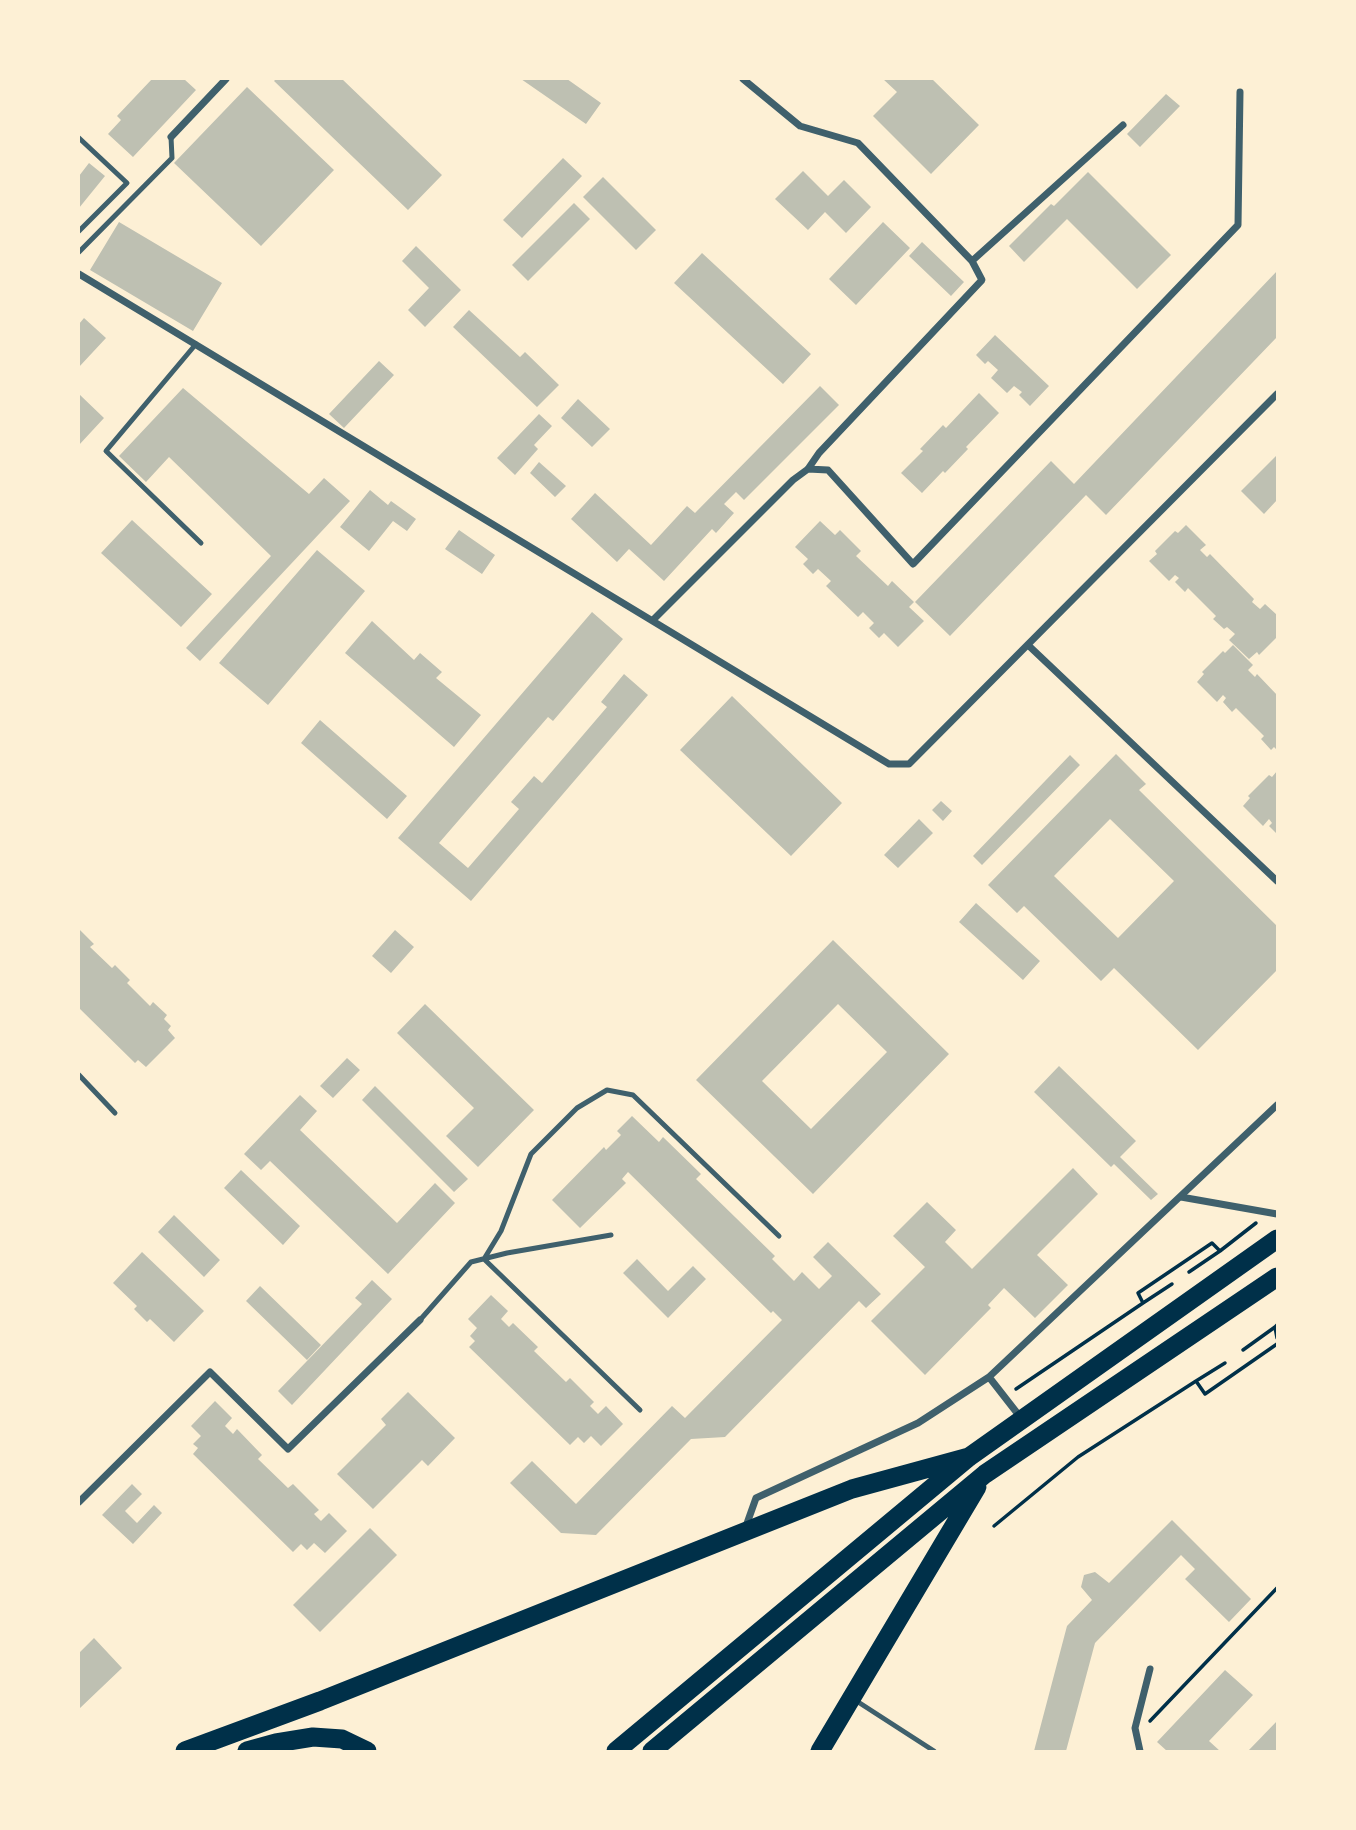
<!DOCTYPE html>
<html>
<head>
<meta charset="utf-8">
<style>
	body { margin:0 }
	#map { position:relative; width:1356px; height:1830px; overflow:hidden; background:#fdf0d5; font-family:Inter,sans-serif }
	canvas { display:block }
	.frame { position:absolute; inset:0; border:80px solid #fdf0d5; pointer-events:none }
</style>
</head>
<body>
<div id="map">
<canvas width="1356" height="1830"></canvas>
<div class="frame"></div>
</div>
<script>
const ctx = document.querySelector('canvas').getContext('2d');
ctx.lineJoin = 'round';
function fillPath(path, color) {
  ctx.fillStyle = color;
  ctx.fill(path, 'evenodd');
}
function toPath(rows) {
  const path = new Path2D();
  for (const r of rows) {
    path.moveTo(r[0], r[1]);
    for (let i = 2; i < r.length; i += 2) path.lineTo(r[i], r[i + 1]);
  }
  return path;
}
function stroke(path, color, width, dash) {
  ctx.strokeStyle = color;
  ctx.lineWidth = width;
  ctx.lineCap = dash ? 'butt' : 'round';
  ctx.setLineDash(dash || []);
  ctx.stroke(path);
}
fillPath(toPath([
	[152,79,184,79,196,90,133,157,108,134,121,120,117,116],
	[276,79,342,79,442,175,408,210,274,81],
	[521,79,567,79,601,103,586,124],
	[883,79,932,79,979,125,931,174,873,116,897,92],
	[247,87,334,170,261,246,174,163],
	[1166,94,1180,106,1140,147,1127,134],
	[563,158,582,176,522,238,503,220],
	[89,163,105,176,79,208,79,176],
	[803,171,828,196,844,180,871,207,846,233,825,212,808,230,775,199],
	[1088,172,1171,255,1137,289,1067,219,1024,262,1009,246,1051,204,1054,206],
	[603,177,656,230,636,250,583,197],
	[574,203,590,219,528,281,512,265],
	[119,222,222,283,193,331,90,270],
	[883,222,910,248,856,305,829,279],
	[922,242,964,282,951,296,909,256],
	[416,246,461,290,425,327,408,310,429,288,402,261],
	[702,253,811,354,783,384,674,283],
	[1277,271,1277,337,1106,515,1086,495,950,636,915,602,1051,461,1074,484],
	[469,310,520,357,525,352,559,385,537,407,453,327],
	[84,318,106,338,79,367,79,324],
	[995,335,1049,386,1030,406,1019,395,1022,392,1014,386,1007,393,991,378,998,370,988,361,985,364,976,355],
	[379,361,394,375,344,428,329,414],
	[820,386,839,405,744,500,736,492,724,504,734,513,716,533,712,529,664,581,629,549,617,562,571,519,595,493,651,545,687,506,695,513],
	[183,388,309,494,324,478,350,501,200,661,186,648,271,556,169,457,146,482,119,456],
	[979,393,999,413,966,447,968,449,945,473,943,471,922,493,901,473,923,451,920,449,943,425,946,428],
	[79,394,104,418,79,445],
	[578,399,610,429,592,447,561,418],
	[539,414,552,426,534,445,538,449,515,475,497,458],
	[1277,455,1277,500,1264,514,1241,491],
	[539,462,566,486,555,497,530,473],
	[370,490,388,505,391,501,416,519,407,531,393,521,369,551,340,527],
	[132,520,212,594,181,627,101,553],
	[820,521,835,535,840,530,861,551,856,556,888,586,892,581,914,602,909,607,924,621,898,647,884,633,879,638,869,628,874,623,863,612,858,617,826,586,831,581,818,569,813,574,803,564,808,559,795,547],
	[1186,525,1206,545,1200,550,1207,557,1210,554,1254,599,1252,602,1260,609,1265,604,1277,615,1277,637,1259,655,1257,652,1249,659,1229,640,1235,634,1227,627,1224,629,1213,619,1216,616,1188,588,1185,592,1175,582,1179,578,1175,575,1169,581,1149,561,1157,554,1155,551,1175,531,1178,533],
	[459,530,495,555,482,574,445,549],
	[317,550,365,591,268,705,219,663],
	[592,612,623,639,553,721,548,717,439,843,468,868,519,809,511,802,534,776,542,783,607,707,601,702,624,674,648,695,471,901,398,838],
	[372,621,414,660,420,653,442,672,436,678,481,715,454,747,345,653],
	[1233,645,1253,665,1248,670,1255,677,1257,674,1277,695,1277,750,1274,747,1271,750,1261,739,1264,736,1236,708,1232,712,1223,702,1226,698,1223,695,1217,702,1197,682,1204,674,1202,672,1223,651,1225,653],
	[732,696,842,803,791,856,680,750],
	[320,720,407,796,387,819,301,743],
	[1116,754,1146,784,1139,790,1277,926,1277,970,1198,1050,1114,968,1101,981,1024,906,1017,913,988,885],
	[1110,819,1174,881,1118,938,1054,876],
	[1070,755,1080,765,982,865,973,856],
	[1277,771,1277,834,1269,826,1272,823,1269,819,1263,826,1243,806,1250,798,1248,796,1269,775,1272,777],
	[941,801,952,811,943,821,932,810],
	[919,819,933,833,898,868,884,855],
	[976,903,1040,961,1023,980,959,922],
	[79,929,94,944,90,947,112,968,115,965,130,980,127,983,150,1006,153,1002,167,1015,164,1019,171,1026,168,1030,175,1038,146,1067,138,1060,135,1063,79,1008],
	[395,930,414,947,391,973,372,956],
	[833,940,949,1054,813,1194,696,1080],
	[838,1004,887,1052,811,1129,762,1081],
	[425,1004,534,1110,478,1167,446,1136,474,1108,397,1033],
	[347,1058,360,1070,333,1098,320,1086],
	[1059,1066,1136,1141,1120,1157,1158,1194,1151,1200,1114,1164,1111,1167,1034,1092],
	[375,1086,468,1179,454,1192,362,1100],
	[300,1095,317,1111,300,1130,397,1223,435,1183,455,1203,388,1274,270,1161,261,1170,244,1154],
	[632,1116,659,1142,663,1137,701,1174,696,1179,775,1256,772,1259,794,1281,802,1272,819,1289,832,1276,813,1257,828,1242,881,1294,866,1308,859,1301,725,1437,691,1439,596,1535,561,1533,510,1483,532,1461,576,1504,672,1406,685,1418,782,1320,773,1311,771,1313,628,1172,622,1179,626,1183,580,1228,552,1200,604,1147,606,1150,621,1135,617,1131],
	[1073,1168,1098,1194,1037,1255,1068,1285,1035,1318,1004,1288,988,1305,991,1308,925,1375,871,1321,925,1267,893,1236,927,1202,956,1230,945,1242,972,1269],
	[241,1170,300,1226,283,1245,224,1188],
	[174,1215,220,1260,204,1277,158,1232],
	[142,1252,204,1311,174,1342,150,1319,147,1322,134,1309,137,1306,113,1283],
	[637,1259,668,1291,693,1266,706,1279,668,1318,623,1273],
	[372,1280,392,1299,292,1405,278,1391,362,1304,355,1298],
	[260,1286,321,1345,307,1360,246,1301],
	[491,1295,508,1311,501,1319,509,1327,513,1323,538,1347,534,1351,566,1382,570,1378,594,1402,590,1406,598,1414,606,1406,623,1424,601,1446,591,1436,584,1443,578,1437,570,1445,469,1347,475,1341,470,1336,477,1328,468,1319],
	[408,1392,455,1438,428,1466,422,1460,373,1509,337,1474,386,1425,381,1419],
	[215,1401,232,1418,225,1426,233,1434,237,1429,262,1455,258,1459,288,1488,293,1484,319,1510,314,1514,321,1521,329,1513,347,1531,325,1553,314,1543,307,1550,301,1544,293,1552,193,1454,198,1448,193,1444,201,1436,191,1426],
	[132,1484,142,1494,125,1511,137,1523,154,1505,162,1513,133,1544,102,1515],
	[1172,1520,1251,1599,1229,1622,1185,1579,1195,1569,1181,1555,1095,1643,1066,1751,1034,1751,1067,1626,1092,1600,1081,1587,1084,1575,1095,1572,1109,1583],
	[370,1528,397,1555,320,1632,293,1605],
	[94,1638,122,1668,79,1709,79,1653],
	[1225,1670,1253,1695,1209,1741,1220,1751,1167,1751,1157,1742],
	[1277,1721,1277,1751,1248,1751]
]), '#bec0b2');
stroke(toPath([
	[1189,1272,1220,1251],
	[1143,1303,1172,1284],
	[1277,1325,1275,1327,1277,1338],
	[1243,1350,1275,1327],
	[1196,1381,1225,1363],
	[1016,1389,1143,1303,1138,1293,1212,1243,1220,1251,1256,1223],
	[994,1526,1078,1457,1196,1381,1205,1394,1277,1344],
	[1150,1721,1277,1588]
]), '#003049', 3.5);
stroke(toPath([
	[79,138,127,183,79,231],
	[79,252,172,158,171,137],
	[196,344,106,451,201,543],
	[79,1075,115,1113],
	[420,1320,471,1262,507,1253,611,1235],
	[640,1410,484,1259,501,1231,531,1154,577,1108,607,1090,633,1095,779,1236],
	[855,1700,934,1751]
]), '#3f606c', 5);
stroke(toPath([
	[171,137,226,79],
	[972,261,1123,125],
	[79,274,889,764,909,764,1277,394],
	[808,469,828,470,913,564,1238,225,1240,92],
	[653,620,793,480,808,469,819,453,982,280,972,261,858,143,800,126,743,79],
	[1028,645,1277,881],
	[1181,1197,1277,1214],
	[989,1377,1021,1418],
	[79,1502,210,1372,288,1449,420,1320],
	[745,1529,756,1498,918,1423,989,1377,1277,1105],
	[1140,1751,1135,1728,1150,1669]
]), '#3f606c', 7);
stroke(toPath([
	[185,1751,320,1701,852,1489,969,1457],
	[247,1751,276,1743,313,1737,342,1739,367,1751],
	[616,1751,969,1457,1277,1239],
	[652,1751,985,1474,1277,1277],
	[820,1751,977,1487]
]), '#003049', 19);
stroke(toPath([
	[305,1751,330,1751]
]), '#657d81', 2);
</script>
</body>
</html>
